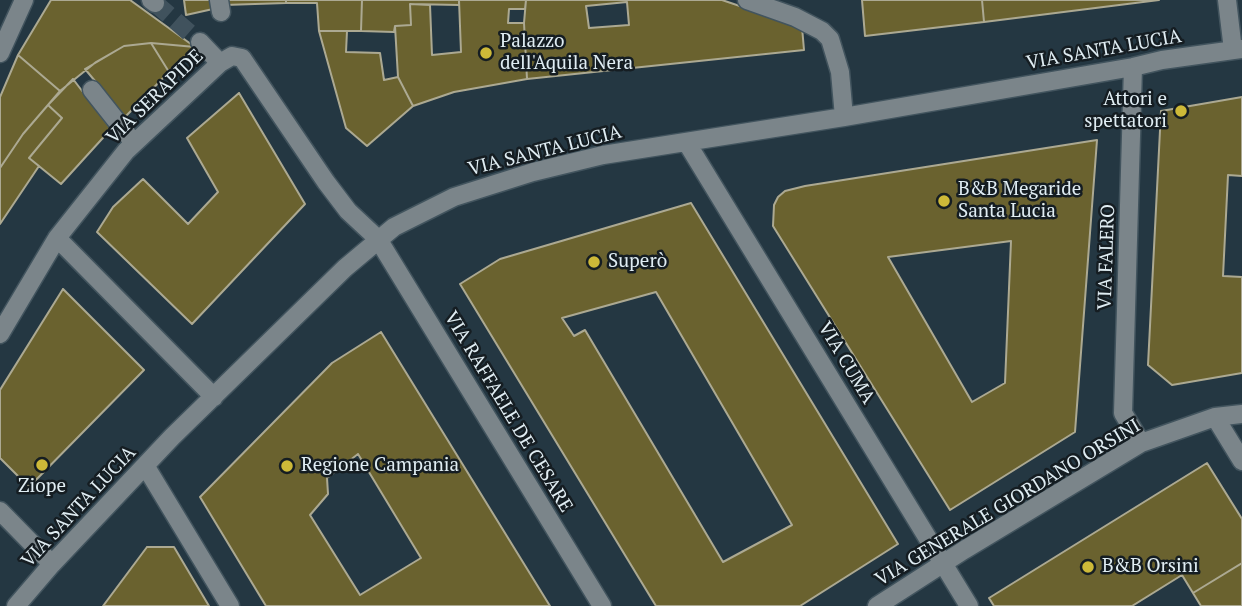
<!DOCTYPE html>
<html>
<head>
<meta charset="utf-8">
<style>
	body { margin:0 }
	canvas { display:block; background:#243742 }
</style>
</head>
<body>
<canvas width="1242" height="606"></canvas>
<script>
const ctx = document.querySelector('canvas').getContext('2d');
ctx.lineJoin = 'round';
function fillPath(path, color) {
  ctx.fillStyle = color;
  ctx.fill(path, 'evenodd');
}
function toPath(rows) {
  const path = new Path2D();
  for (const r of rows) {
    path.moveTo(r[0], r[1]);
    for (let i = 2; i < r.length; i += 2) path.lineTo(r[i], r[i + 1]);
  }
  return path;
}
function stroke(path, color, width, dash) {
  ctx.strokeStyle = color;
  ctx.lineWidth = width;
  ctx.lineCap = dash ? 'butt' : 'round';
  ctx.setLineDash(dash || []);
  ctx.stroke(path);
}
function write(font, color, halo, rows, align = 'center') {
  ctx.font = font + ' "PT Serif",serif';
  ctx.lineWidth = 5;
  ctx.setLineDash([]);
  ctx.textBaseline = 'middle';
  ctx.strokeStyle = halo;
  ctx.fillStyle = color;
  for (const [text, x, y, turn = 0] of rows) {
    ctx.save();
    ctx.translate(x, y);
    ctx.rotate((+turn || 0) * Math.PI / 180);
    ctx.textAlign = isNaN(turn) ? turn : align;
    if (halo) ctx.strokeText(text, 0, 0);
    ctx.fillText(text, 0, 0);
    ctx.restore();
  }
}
const building = toPath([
	[51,0,130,0,195,47,151,43,124,46,96,62,60,91,18,55,51,0],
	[184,0,211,0,213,9,186,15,184,0],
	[223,0,286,0,286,3,224,5,223,0],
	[286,0,362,0,361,31,319,31,317,3,286,3,286,0],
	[362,0,459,0,459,5,410,4,411,25,395,26,394,32,361,31,362,0],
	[459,0,526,0,525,9,509,9,508,23,524,23,527,79,454,92,413,106,398,77,395,26,411,25,410,4,430,5,432,55,461,52,459,0],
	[526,0,722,0,802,27,804,50,527,79,524,23,526,0],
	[627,2,629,25,589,28,586,6,627,2],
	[862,0,982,0,984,22,865,36,862,0],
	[982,0,1159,0,984,22,982,0],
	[319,31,347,31,346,52,380,53,384,80,398,77,413,106,367,146,346,128,319,31],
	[151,43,169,72,125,117,85,69,124,46,151,43],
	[151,43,195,47,169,72,151,43],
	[18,55,60,91,23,134,0,168,0,97,18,55],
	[73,79,111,129,61,184,29,158,62,118,48,105,73,79],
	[239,93,305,204,192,324,97,232,113,207,143,179,188,224,218,192,187,138,239,93],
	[1242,97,1242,176,1228,175,1223,276,1242,277,1242,373,1172,385,1148,365,1161,111,1242,97],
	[48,105,62,118,29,158,39,166,0,224,0,168,23,134,48,105],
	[1097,140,1075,432,950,510,773,226,774,205,778,197,785,191,805,186,1097,140],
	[1011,241,1005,383,972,402,888,257,1011,241],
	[691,203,898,544,800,606,656,606,460,284,500,259,691,203],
	[656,292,792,525,723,562,585,330,574,336,562,318,656,292],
	[63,289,144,370,29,487,0,458,0,390,63,289],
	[381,332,550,606,266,606,200,497,332,363,381,332],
	[358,454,421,558,360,595,310,515,328,494,327,478,358,454],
	[1207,463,1242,519,1242,563,1193,593,1182,575,1132,606,994,606,989,598,1207,463],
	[147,547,174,547,209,606,103,606,147,547],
	[1242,563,1242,606,1201,606,1193,593,1242,563]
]);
fillPath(building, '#6a622f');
stroke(building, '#aca992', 2);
stroke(toPath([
	[155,3,200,42]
]), '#40525d', 18, [18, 9]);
const minor = toPath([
	[151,0,155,3],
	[219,0,221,12],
	[747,0,795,17,822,31,830,39,840,72,844,117],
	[1227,0,1233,50],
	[200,42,220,63],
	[0,53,24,0],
	[1133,67,1123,413,1141,443],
	[92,90,134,143],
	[687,143,969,606],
	[57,238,214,397],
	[0,334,57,238,126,151,220,63,232,56,242,58,326,182,348,211,378,239,602,606],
	[1215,417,1242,461],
	[146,467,230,606],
	[0,511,52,564],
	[16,606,52,564,172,437,345,268,394,227,454,197,533,172,603,155,844,117,1133,67,1162,60,1242,49],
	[877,606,964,550,1141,443,1215,417,1242,414]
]);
stroke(minor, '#42545e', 21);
stroke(minor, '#7b858a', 18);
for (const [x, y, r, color] of [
	[486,53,7,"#cdb938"],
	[1181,111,7,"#cdb938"],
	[944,201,7,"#cdb938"],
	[594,262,7,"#cdb938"],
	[42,465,7,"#cdb938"],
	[287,466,7,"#cdb938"],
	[1088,567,7,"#cdb938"]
]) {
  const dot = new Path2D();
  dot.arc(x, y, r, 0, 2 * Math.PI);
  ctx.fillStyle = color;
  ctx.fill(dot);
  stroke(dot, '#151d22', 2.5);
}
write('19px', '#e0edf3', '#151d22', [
	["Palazzo",500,42],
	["dell'Aquila Nera",500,64],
	["Attori e",1167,100,"right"],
	["spettatori",1167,122,"right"],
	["B&B Megaride",958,190],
	["Santa Lucia",958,212],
	["Superò",608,262],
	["Regione Campania",301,466],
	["Ziope",42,487,"center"],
	["B&B Orsini",1102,567]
], 'left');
write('19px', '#e0edf3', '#151d22', [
	["VIA SANTA LUCIA",1104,50,-10],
	["VIA SERAPIDE",155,97,-44],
	["VIA SANTA LUCIA",545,151,-14],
	["VIA FALERO",1107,257,-88],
	["VIA CUMA",846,363,59],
	["VIA RAFFAELE DE CESARE",508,412,59],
	["VIA GENERALE GIORDANO ORSINI",1008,503,-31],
	["VIA SANTA LUCIA",79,507,-47]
]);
</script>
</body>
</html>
